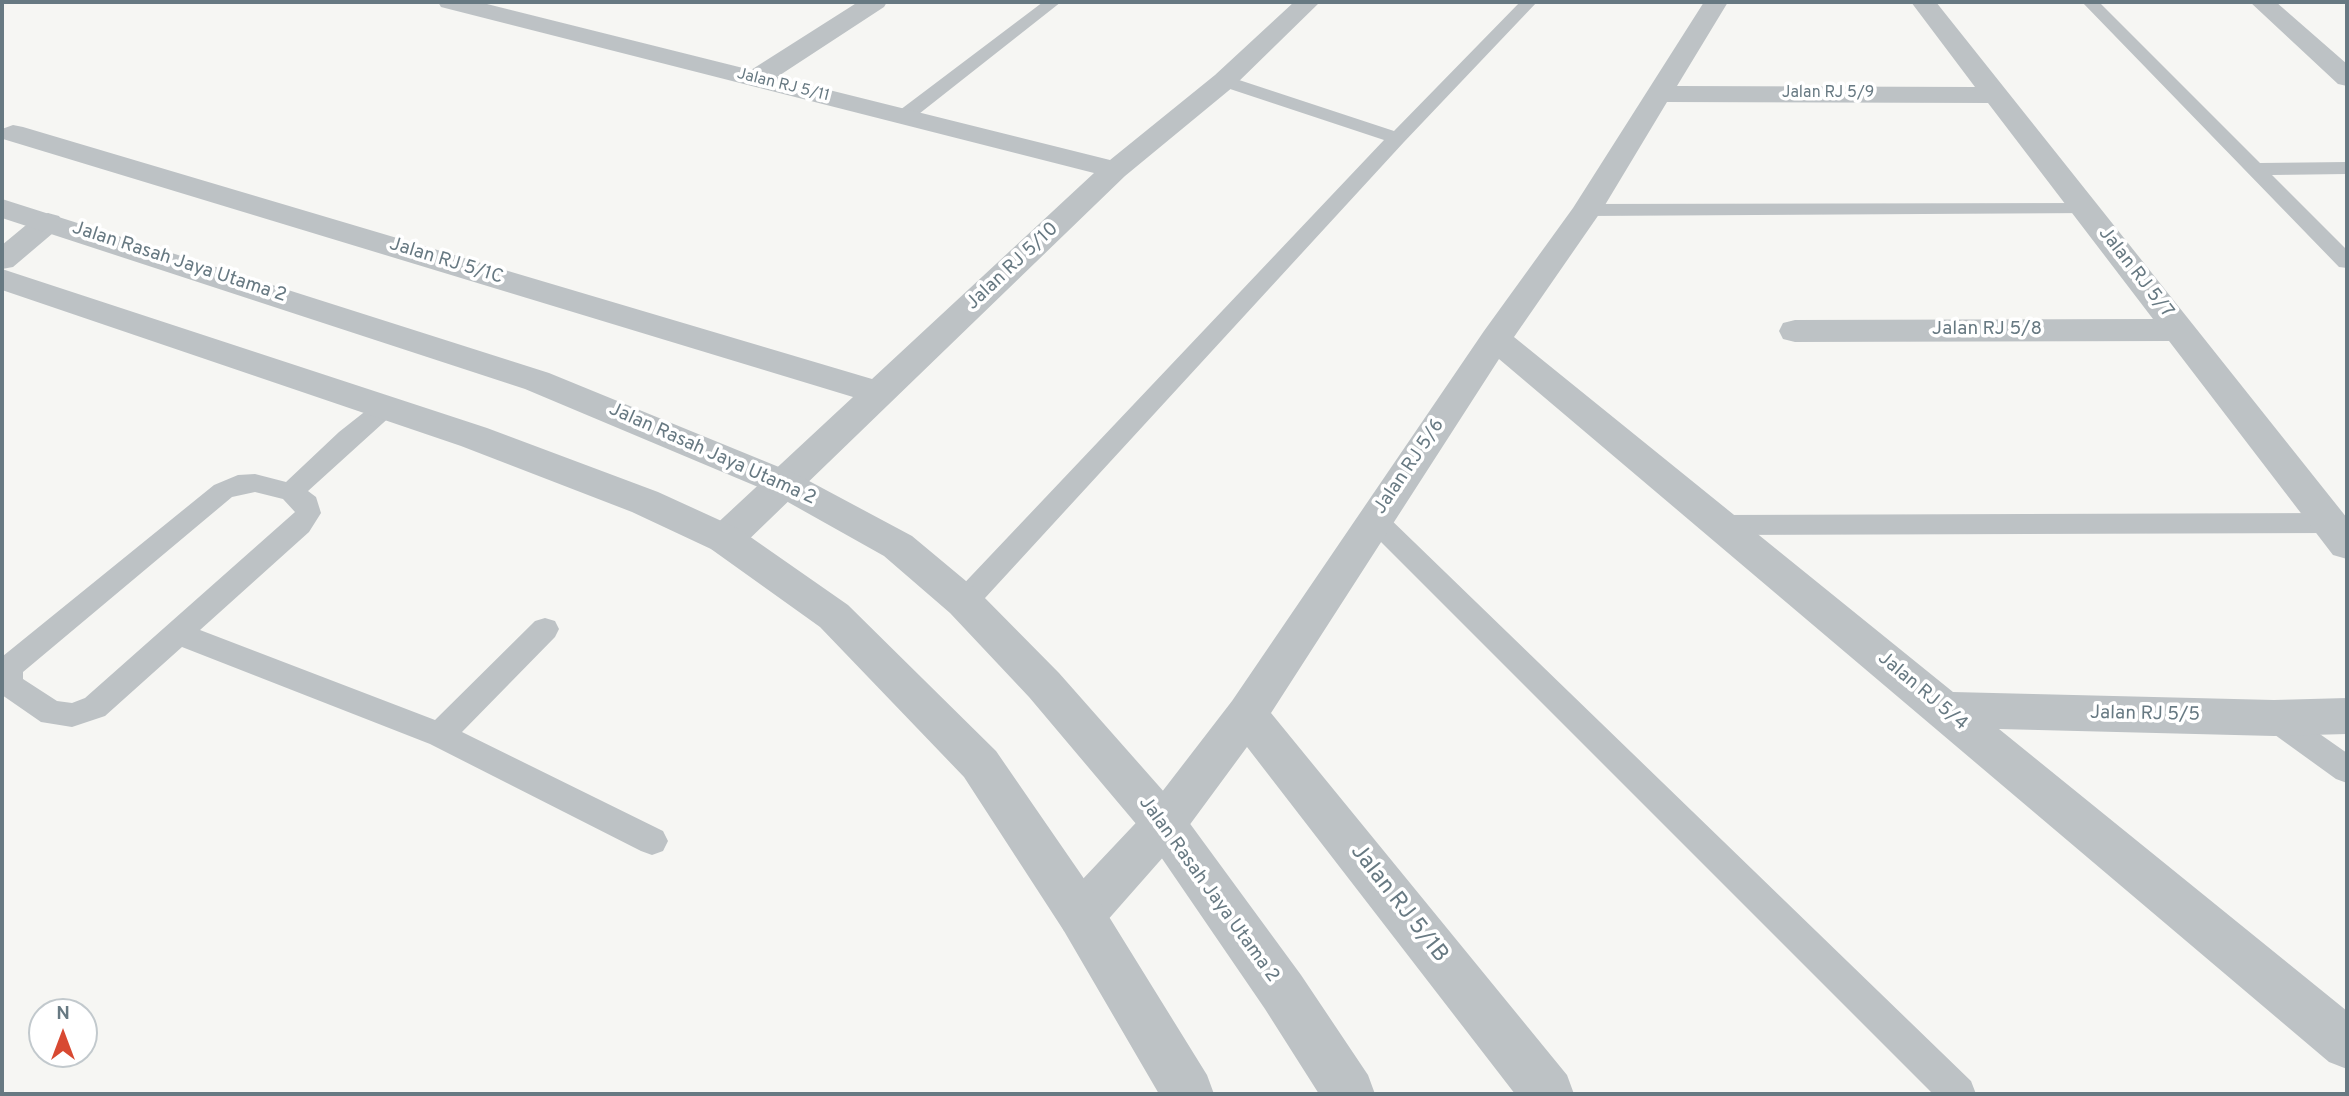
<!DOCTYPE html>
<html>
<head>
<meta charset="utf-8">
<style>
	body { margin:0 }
	#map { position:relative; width:2349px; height:1096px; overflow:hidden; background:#f6f6f3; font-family:Overpass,sans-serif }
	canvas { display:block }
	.frame { position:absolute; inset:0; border:4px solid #677982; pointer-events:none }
	.north { position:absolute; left:28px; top:998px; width:70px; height:70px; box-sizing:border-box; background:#fff; border:2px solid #c2c9cd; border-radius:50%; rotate:0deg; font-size:19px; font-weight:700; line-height:28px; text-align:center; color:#677982 }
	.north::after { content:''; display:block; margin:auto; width:24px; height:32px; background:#d84932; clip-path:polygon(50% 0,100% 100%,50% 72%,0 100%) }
</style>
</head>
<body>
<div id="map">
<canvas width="2349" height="1096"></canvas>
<div class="frame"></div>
<div class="north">N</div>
</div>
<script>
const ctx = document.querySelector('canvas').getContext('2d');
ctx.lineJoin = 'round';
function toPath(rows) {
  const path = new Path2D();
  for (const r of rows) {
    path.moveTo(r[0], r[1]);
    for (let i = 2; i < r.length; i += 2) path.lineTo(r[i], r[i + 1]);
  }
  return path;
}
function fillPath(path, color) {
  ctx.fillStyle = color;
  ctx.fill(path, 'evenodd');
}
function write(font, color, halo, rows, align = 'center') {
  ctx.font = font + ' Overpass,sans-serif';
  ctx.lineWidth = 7;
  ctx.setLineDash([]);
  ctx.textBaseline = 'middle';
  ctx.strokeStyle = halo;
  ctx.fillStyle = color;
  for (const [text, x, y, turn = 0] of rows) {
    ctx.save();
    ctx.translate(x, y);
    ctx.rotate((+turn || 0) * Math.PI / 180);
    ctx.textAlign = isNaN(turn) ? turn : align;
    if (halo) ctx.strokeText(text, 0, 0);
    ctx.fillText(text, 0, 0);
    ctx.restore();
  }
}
fillPath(toPath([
	[1043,2,1061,2,910,121,896,121,894,117,896,113,1043,2],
	[1520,2,1537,2,1404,142,974,610,964,613,954,610,950,602,954,594,1384,140,1218,85,1215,81,1218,77,1230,77,1394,131,1520,2],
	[2082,2,2099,2,2260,163,2347,162,2347,174,2272,175,2347,250,2347,268,2339,267,2082,2],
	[2085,203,2092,205,2095,209,2092,213,1587,216,1577,210,1587,204,2085,203],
	[385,400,393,402,397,408,393,414,308,491,316,497,321,513,309,532,200,630,435,720,535,621,545,618,555,621,559,629,555,637,462,732,663,831,668,841,663,851,652,855,641,851,430,744,182,647,105,716,72,727,41,722,2,695,3,656,214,485,238,475,255,474,286,482,339,432,377,402,385,400],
	[255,492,283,499,295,512,85,698,72,703,57,701,23,679,23,672,232,497,255,492],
	[1375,510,1384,513,1971,1081,1976,1094,1933,1094,1366,527,1362,520,1366,513,1375,510],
	[2330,513,2339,516,2343,523,2339,530,2330,533,1722,535,1713,532,1709,525,1713,518,1722,515,2330,513],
	[2274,706,2284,709,2347,753,2347,783,2336,779,2264,727,2259,718,2264,709,2274,706]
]), '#bdc2c5');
fillPath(toPath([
	[438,2,479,2,751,70,858,2,887,2,884,7,777,77,1110,160,1215,75,1294,2,1320,2,1233,87,1125,176,739,549,725,553,711,549,706,539,711,529,853,397,3,139,2,129,13,125,23,127,872,379,1094,173,441,7,438,2],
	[1704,2,1728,2,1677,86,1975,87,1911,2,1936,2,2347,518,2347,559,2333,555,2169,341,1795,342,1783,339,1779,331,1783,323,1795,320,2153,319,1988,103,1667,102,1602,210,1514,337,1953,692,2274,700,2347,698,2347,734,2274,736,1999,729,2347,1011,2347,1069,2329,1062,1499,359,1271,713,1567,1075,1574,1094,1515,1094,1247,747,1180,838,1098,931,1081,937,1064,931,1057,915,1064,899,1148,810,1232,701,1484,331,1573,208,1704,2],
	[2250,2,2276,2,2347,64,2347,86,2338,84,2250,2],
	[48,213,59,216,63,222,59,228,13,267,2,269,2,245,37,216,48,213]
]), '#bdc2c5');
fillPath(toPath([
	[2,199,549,373,796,474,912,536,978,591,1059,673,1180,810,1301,975,1368,1075,1375,1094,1319,1094,1265,1009,1148,838,1029,697,950,613,884,556,770,492,525,389,2,218,2,199],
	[2,269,487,428,658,492,739,529,848,605,996,751,1098,899,1207,1075,1214,1094,1159,1094,1064,931,964,777,820,627,711,549,632,512,461,446,2,290,2,269]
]), '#bdc2c5');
write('16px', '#677982', '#fff', [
	["Jalan RJ 5/11",783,86,14],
	["Jalan RJ 5/9",1828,94]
]);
write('19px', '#677982', '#fff', [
	["Jalan RJ 5/1C",446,262,17],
	["Jalan Rasah Jaya Utama 2",179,263,18],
	["Jalan RJ 5/10",1013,267,-43],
	["Jalan RJ 5/7",2135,273,52],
	["Jalan RJ 5/8",1987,330],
	["Jalan Rasah Jaya Utama 2",712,455,24],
	["Jalan RJ 5/6",1410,467,-56],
	["Jalan RJ 5/4",1922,692,40],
	["Jalan RJ 5/5",2145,715,1],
	["Jalan Rasah Jaya Utama 2",1208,890,54]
]);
write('23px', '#677982', '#fff', [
	["Jalan RJ 5/1B",1398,904,52]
]);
</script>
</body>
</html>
